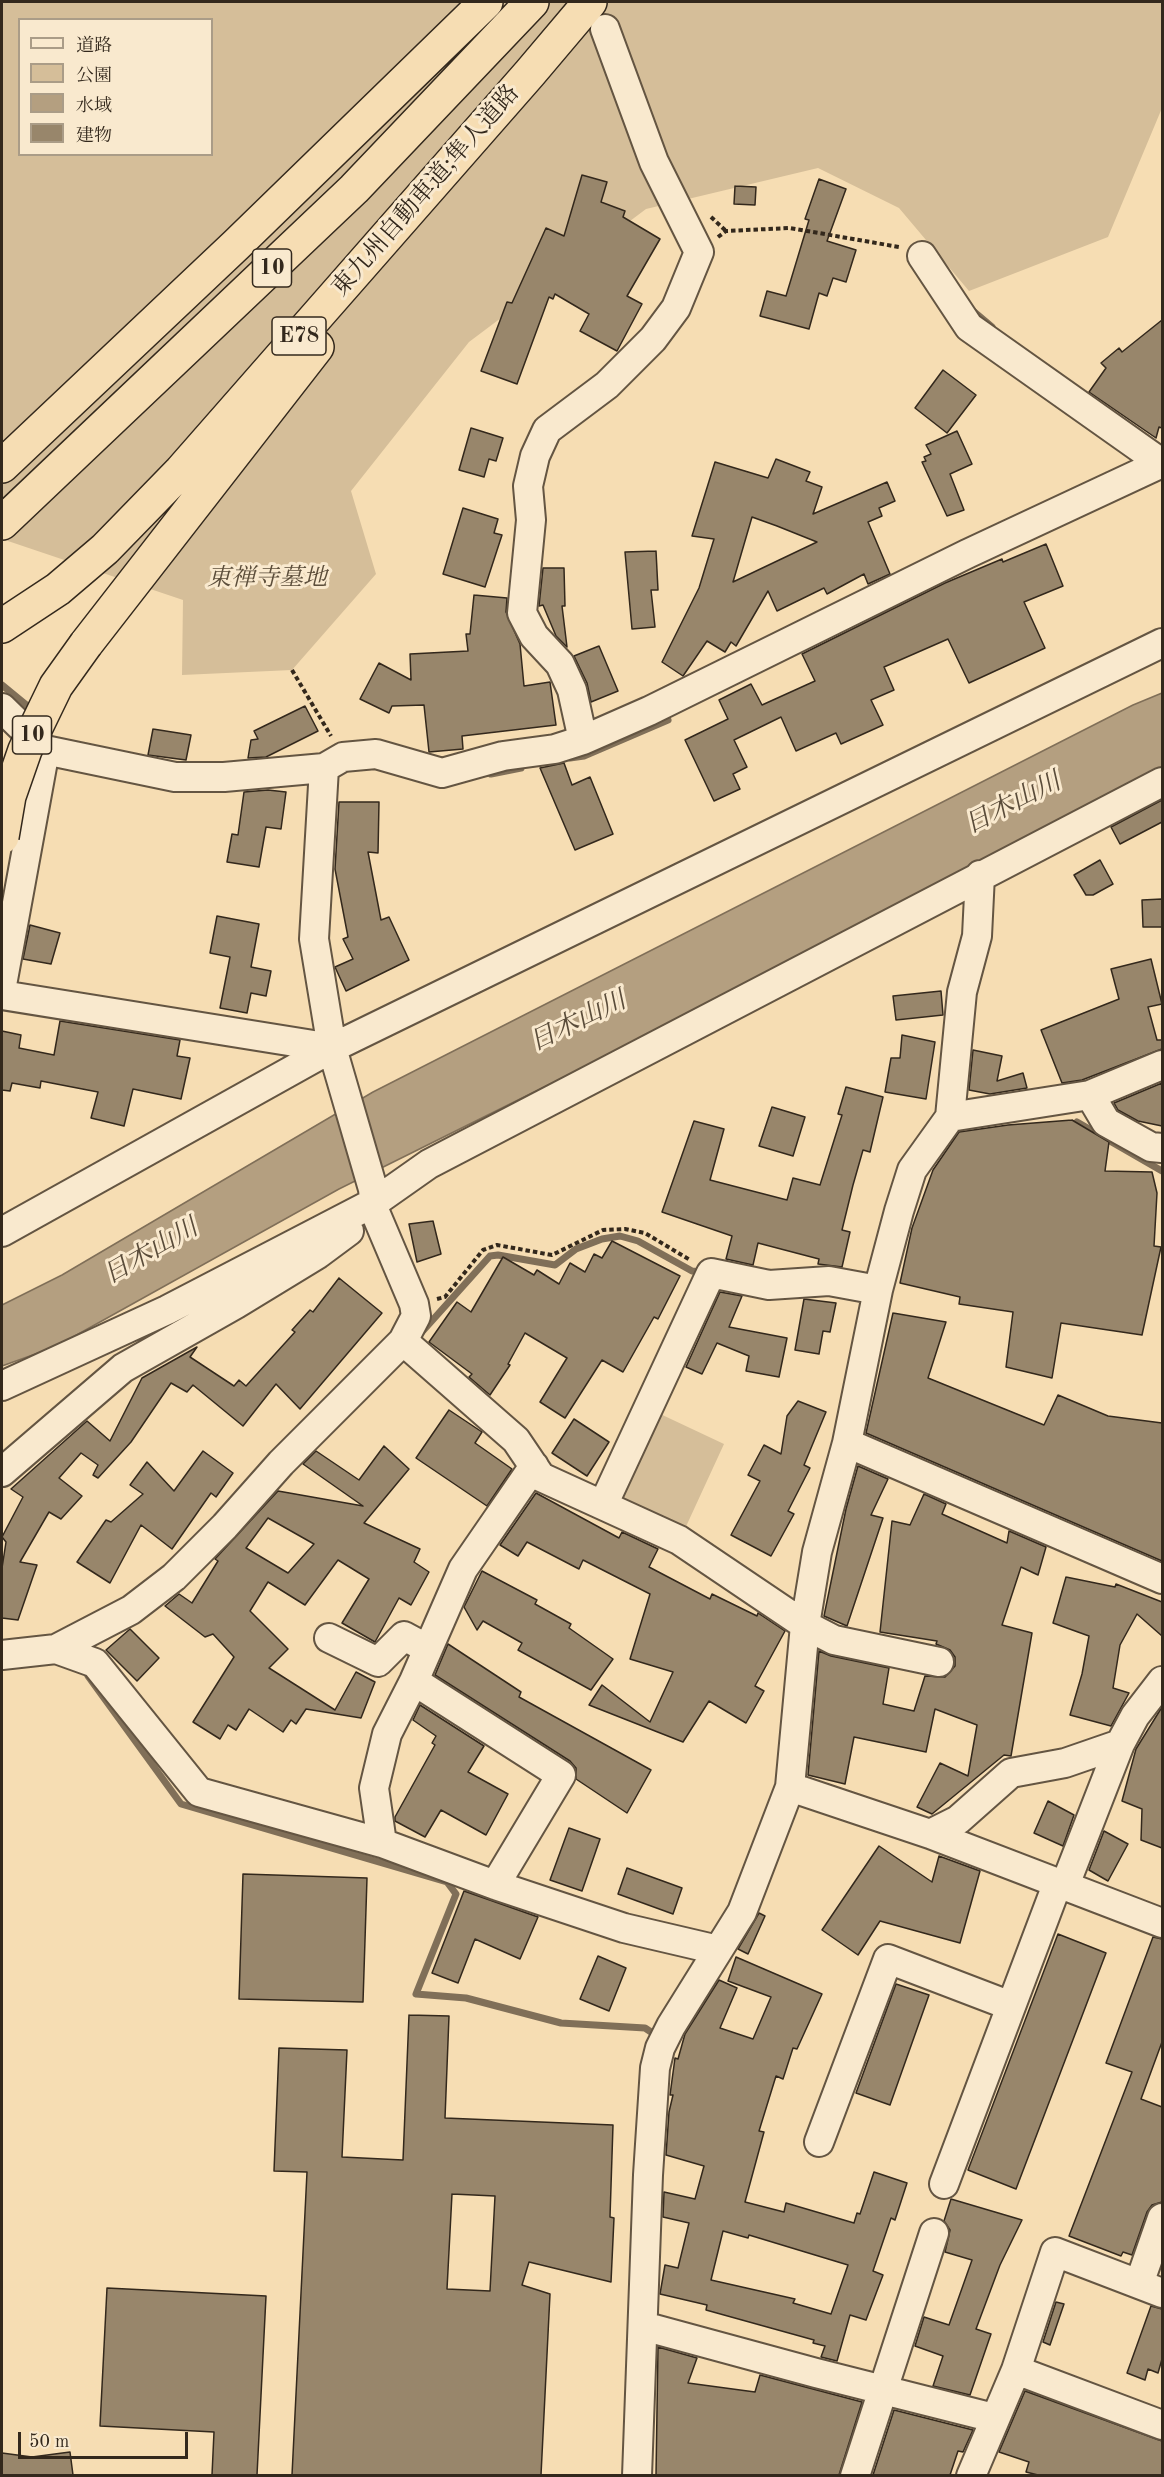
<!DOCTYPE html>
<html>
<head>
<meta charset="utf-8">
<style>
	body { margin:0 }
	#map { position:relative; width:1164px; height:2477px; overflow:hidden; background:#f6ddb3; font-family:"Old Standard TT","Noto Serif JP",serif }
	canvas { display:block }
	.frame { position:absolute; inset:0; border:3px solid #33281c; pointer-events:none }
	.legend { position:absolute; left:18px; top:18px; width:195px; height:138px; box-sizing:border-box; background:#f9e9ce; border:2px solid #aa9c87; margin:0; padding:8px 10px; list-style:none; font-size:18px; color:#33281c }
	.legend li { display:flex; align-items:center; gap:12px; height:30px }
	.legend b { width:30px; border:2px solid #aa9c87 }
	.scale { position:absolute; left:18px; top:2432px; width:170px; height:27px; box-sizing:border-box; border:3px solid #33281c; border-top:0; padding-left:8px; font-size:18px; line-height:21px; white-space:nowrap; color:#33281c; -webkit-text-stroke:4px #f9e9ce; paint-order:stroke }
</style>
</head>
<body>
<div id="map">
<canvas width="1164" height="2477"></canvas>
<div class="frame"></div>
<ul class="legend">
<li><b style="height:8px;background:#f9e9ce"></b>道路</li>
<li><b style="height:16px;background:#d5be99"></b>公園</li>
<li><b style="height:16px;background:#b49f80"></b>水域</li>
<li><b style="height:16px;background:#98866b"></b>建物</li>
</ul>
<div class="scale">50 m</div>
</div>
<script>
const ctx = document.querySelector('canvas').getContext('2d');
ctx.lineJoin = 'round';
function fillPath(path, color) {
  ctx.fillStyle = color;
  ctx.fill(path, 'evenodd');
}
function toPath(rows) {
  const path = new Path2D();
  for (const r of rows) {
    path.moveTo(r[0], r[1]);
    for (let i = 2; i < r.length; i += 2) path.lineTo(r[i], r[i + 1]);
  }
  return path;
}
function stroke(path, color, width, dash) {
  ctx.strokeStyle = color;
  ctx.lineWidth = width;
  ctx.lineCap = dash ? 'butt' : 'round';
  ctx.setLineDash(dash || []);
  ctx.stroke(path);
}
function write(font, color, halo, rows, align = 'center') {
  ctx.font = font + ' "Old Standard TT","Noto Serif JP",serif';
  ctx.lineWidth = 6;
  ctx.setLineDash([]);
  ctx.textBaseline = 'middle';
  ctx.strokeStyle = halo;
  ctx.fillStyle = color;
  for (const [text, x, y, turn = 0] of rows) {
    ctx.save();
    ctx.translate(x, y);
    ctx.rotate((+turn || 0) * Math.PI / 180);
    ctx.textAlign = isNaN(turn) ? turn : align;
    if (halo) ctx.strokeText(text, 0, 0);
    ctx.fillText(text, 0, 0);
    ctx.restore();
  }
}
fillPath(toPath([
	[2,2,1162,2,1162,108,1108,237,969,291,899,208,818,168,646,209,469,342,351,491,376,574,292,670,182,675,183,600,2,539],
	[20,20,212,20,212,154,20,154],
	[656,1412,724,1444,683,1533,621,1505,616,1493]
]), '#d5be99');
const water = toPath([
	[1162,693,1162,771,693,1013,339,1189,55,1347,2,1366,2,1305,62,1275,373,1092,1133,705,1162,693]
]);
fillPath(water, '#b49f80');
stroke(water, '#806f58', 1.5);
stroke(toPath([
	[973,311,992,327],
	[2,685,30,708],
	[570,758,584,756,668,720],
	[491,774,521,768],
	[1077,1122,1162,1171],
	[421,1333,490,1256,498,1255,555,1265,576,1249,602,1239,620,1236,638,1241,692,1271,703,1272],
	[88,1676,181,1804,447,1882,456,1894,416,1994,466,1998,561,2023,645,2028,651,2032]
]), '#806f58', 7);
const building = toPath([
	[582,175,607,182,601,202,625,211,623,217,660,239,627,296,642,304,617,351,580,331,589,314,555,294,553,299,549,297,517,384,481,371,507,302,512,303,546,228,564,236,582,175],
	[819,179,846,189,827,241,856,250,846,282,833,278,827,296,819,293,809,329,760,316,767,291,786,296,809,220,805,219,819,179],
	[735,186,756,187,755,205,734,204,735,186],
	[1162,320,1162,428,1159,427,1156,438,1089,392,1106,368,1101,363,1119,348,1122,352,1162,320],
	[943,370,976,395,947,433,915,408,943,370],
	[471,428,503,438,496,461,489,459,484,477,459,470,471,428],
	[957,431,972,464,950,474,964,510,947,516,922,462,926,461,924,457,931,454,926,445,957,431],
	[776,459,810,472,806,481,822,487,813,514,887,482,895,501,879,508,882,516,868,522,890,574,868,584,864,574,827,594,824,588,777,611,768,591,736,646,731,642,725,652,707,641,683,676,662,662,699,588,714,539,692,536,715,462,768,478,776,459],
	[752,517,777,526,817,542,733,582,752,517],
	[463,508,498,519,494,533,502,535,485,587,443,574,463,508],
	[1046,544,1063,586,1024,602,1045,648,969,683,948,639,884,667,894,690,871,700,883,725,841,744,836,733,796,751,781,717,734,740,747,767,733,774,740,789,714,801,685,740,728,719,719,700,751,684,762,705,815,681,802,654,945,583,1002,559,1003,562,1046,544],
	[656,551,658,590,651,590,655,627,632,629,625,552,656,551],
	[543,568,564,568,565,606,562,606,567,647,556,636,543,605,539,606,543,568],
	[474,595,507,598,506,612,520,644,524,686,550,682,556,725,462,736,463,749,429,752,424,705,392,706,389,713,360,699,379,663,411,680,410,654,468,651,466,634,470,634,474,595],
	[599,646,618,691,591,702,587,683,574,656,599,646],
	[305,706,318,731,266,757,248,758,251,740,258,739,254,731,305,706],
	[153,729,191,735,186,760,148,755,153,729],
	[564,763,572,785,590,777,613,834,575,850,540,768,564,763],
	[268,790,286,792,281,829,266,827,259,867,227,862,232,834,238,835,244,792,268,790],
	[1162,800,1162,822,1120,844,1111,827,1162,800],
	[339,802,379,802,378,853,368,852,381,920,389,917,409,960,346,991,335,967,353,959,343,939,348,937,335,869,339,802],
	[1100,860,1113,884,1093,895,1086,895,1074,875,1100,860],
	[1162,899,1162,927,1143,927,1142,900,1162,899],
	[217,916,259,924,251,967,271,971,266,996,251,993,247,1013,220,1008,230,957,210,953,217,916],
	[30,925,60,933,51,964,23,959,30,925],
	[1151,959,1162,1004,1148,1007,1157,1040,1162,1040,1162,1049,1082,1080,1062,1083,1041,1030,1119,999,1111,969,1151,959],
	[941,991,943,1015,896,1020,893,996,941,991],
	[60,1021,180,1040,177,1056,190,1058,181,1099,133,1089,124,1126,91,1118,98,1092,41,1081,40,1088,12,1083,10,1091,2,1090,2,1031,21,1035,19,1048,54,1055,60,1021],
	[902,1035,935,1042,926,1099,885,1092,891,1058,900,1058,902,1035],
	[973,1050,1002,1056,997,1081,1023,1073,1027,1088,990,1094,969,1090,973,1050],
	[1162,1083,1162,1126,1138,1121,1118,1110,1114,1103,1162,1083],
	[846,1087,883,1097,870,1152,863,1150,853,1185,842,1230,850,1232,842,1267,818,1264,819,1259,758,1243,753,1265,726,1259,732,1236,662,1212,694,1121,724,1129,710,1180,787,1200,793,1178,820,1185,842,1115,838,1114,846,1087],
	[772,1107,805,1117,793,1156,759,1146,772,1107],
	[1072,1120,1109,1142,1105,1171,1152,1172,1157,1193,1154,1246,1161,1247,1142,1335,1061,1323,1052,1378,1006,1367,1013,1312,959,1304,960,1297,900,1283,912,1228,933,1170,959,1132,1008,1125,1072,1120],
	[433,1221,441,1254,417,1262,409,1224,433,1221],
	[612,1241,680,1276,658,1319,654,1317,623,1372,602,1360,565,1418,540,1402,567,1358,525,1333,508,1364,510,1365,490,1395,469,1377,472,1374,429,1342,457,1302,471,1312,503,1257,534,1275,537,1270,559,1284,570,1263,585,1272,594,1254,602,1258,612,1241],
	[339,1278,382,1313,300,1409,276,1384,243,1426,193,1385,187,1392,171,1383,131,1442,98,1478,93,1475,98,1465,81,1453,59,1478,82,1496,61,1519,49,1512,20,1562,37,1565,18,1620,2,1618,2,1568,6,1542,2,1537,23,1497,11,1489,87,1421,110,1441,142,1378,197,1347,190,1357,234,1386,239,1380,246,1386,295,1332,292,1330,310,1310,313,1312,339,1278],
	[720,1292,742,1296,729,1327,787,1338,779,1377,746,1371,749,1356,717,1343,702,1374,686,1367,720,1292],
	[804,1299,836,1303,830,1332,823,1331,819,1354,795,1350,804,1299],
	[893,1313,946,1322,928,1378,1044,1425,1058,1395,1108,1416,1162,1423,1162,1561,866,1433,893,1313],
	[798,1401,826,1412,804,1465,810,1468,788,1511,794,1514,771,1556,731,1535,760,1481,748,1475,764,1445,781,1454,787,1416,798,1401],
	[449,1410,482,1432,475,1443,512,1469,487,1506,416,1458,449,1410],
	[574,1419,609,1442,587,1476,552,1453,574,1419],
	[384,1446,409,1469,364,1523,420,1549,414,1562,429,1572,411,1605,399,1598,375,1642,342,1623,369,1579,338,1560,305,1605,268,1582,250,1611,288,1649,269,1668,335,1710,356,1672,375,1682,361,1718,306,1709,296,1724,291,1720,283,1732,249,1709,236,1730,228,1725,220,1739,193,1722,234,1657,213,1634,205,1637,165,1606,179,1594,192,1603,218,1561,215,1559,278,1491,363,1506,303,1464,316,1451,359,1480,384,1446],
	[268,1518,314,1544,288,1573,246,1548,268,1518],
	[203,1451,233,1473,216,1497,211,1493,172,1549,141,1525,110,1583,77,1562,106,1520,111,1522,143,1494,130,1485,147,1462,174,1491,203,1451],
	[858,1466,888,1479,871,1515,883,1518,847,1626,824,1616,846,1509,858,1466],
	[536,1493,619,1538,622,1532,658,1549,649,1567,710,1599,712,1594,757,1616,758,1613,785,1631,755,1686,764,1691,746,1723,709,1701,683,1742,589,1705,602,1685,650,1722,673,1672,630,1659,650,1594,583,1560,579,1569,527,1542,518,1556,500,1545,536,1493],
	[924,1494,946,1504,942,1514,1007,1543,1009,1531,1046,1547,1038,1575,1021,1567,1002,1625,1032,1633,1011,1756,1004,1755,932,1814,917,1807,940,1763,968,1776,977,1725,935,1709,926,1752,854,1737,845,1784,808,1775,819,1651,831,1656,889,1668,883,1704,914,1711,925,1676,945,1677,955,1666,955,1657,950,1650,936,1644,937,1641,880,1632,892,1521,910,1525,924,1494],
	[482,1571,537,1600,535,1604,571,1624,569,1628,613,1659,591,1690,518,1650,522,1643,483,1621,477,1630,464,1607,482,1571],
	[1066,1577,1115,1587,1116,1584,1162,1602,1162,1636,1137,1614,1120,1645,1113,1688,1129,1693,1111,1726,1070,1715,1082,1674,1089,1636,1053,1623,1066,1577],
	[130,1629,159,1658,137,1681,106,1650,130,1629],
	[448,1644,521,1692,519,1697,651,1770,627,1813,576,1779,576,1768,570,1761,435,1675,448,1644],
	[420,1705,484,1746,468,1772,508,1794,486,1835,441,1810,425,1837,395,1821,395,1817,435,1745,432,1743,436,1736,413,1720,420,1705],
	[1162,1707,1162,1848,1141,1840,1142,1809,1122,1801,1136,1749,1162,1707],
	[1048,1801,1074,1815,1063,1846,1034,1833,1048,1801],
	[569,1828,600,1839,582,1891,550,1880,569,1828],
	[1104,1831,1128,1844,1108,1881,1089,1870,1104,1831],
	[879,1846,932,1882,939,1856,980,1871,960,1943,880,1921,858,1955,822,1930,879,1846],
	[627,1868,682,1888,673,1914,618,1894,627,1868],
	[243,1874,367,1878,363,2002,239,1999,243,1874],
	[464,1891,538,1917,520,1959,475,1939,458,1983,432,1973,464,1891],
	[759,1913,765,1916,748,1954,738,1949,759,1913],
	[1058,1934,1106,1953,1016,2189,968,2170,1058,1934],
	[1153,1937,1162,1939,1162,2042,1141,2099,1162,2107,1162,2202,1152,2205,1147,2212,1132,2255,1123,2252,1121,2256,1069,2236,1132,2072,1106,2063,1153,1937],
	[598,1956,626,1968,609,2011,580,1999,598,1956],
	[736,1957,822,1994,797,2049,793,2048,783,2079,776,2076,759,2131,764,2132,745,2202,784,2212,786,2203,854,2223,857,2213,860,2214,874,2172,907,2183,895,2220,891,2218,873,2271,883,2275,866,2320,850,2315,837,2361,821,2357,825,2346,813,2343,814,2340,706,2310,707,2305,660,2294,665,2265,678,2268,689,2223,663,2217,664,2192,695,2199,704,2166,666,2155,669,2112,673,2095,670,2095,675,2058,678,2059,685,2034,719,1980,737,1988,720,2028,753,2039,771,1997,728,1981,736,1957],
	[723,2231,748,2238,749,2235,848,2265,831,2314,793,2303,795,2299,711,2280,723,2231],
	[896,1984,929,1995,890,2105,856,2093,896,1984],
	[409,2015,449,2016,445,2118,613,2125,610,2217,614,2218,611,2282,529,2262,522,2285,550,2294,541,2475,292,2475,307,2172,274,2171,279,2048,347,2050,342,2157,403,2160,409,2015],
	[452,2194,495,2196,490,2291,447,2289,452,2194],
	[951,2199,1022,2220,1000,2265,976,2329,991,2334,970,2395,933,2386,943,2356,915,2346,924,2317,949,2325,972,2260,945,2252,950,2230,944,2221,951,2199],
	[107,2288,266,2296,257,2475,212,2475,214,2432,100,2426,107,2288],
	[1056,2302,1064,2304,1050,2345,1043,2342,1056,2302],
	[1151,2306,1162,2309,1162,2359,1158,2373,1148,2369,1145,2380,1127,2373,1151,2306],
	[658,2347,697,2358,688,2383,755,2392,760,2375,862,2402,839,2475,656,2475,658,2347],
	[1025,2391,1162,2441,1162,2475,1038,2475,1026,2472,1029,2462,999,2452,1025,2391],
	[894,2410,973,2430,963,2452,958,2451,950,2475,873,2475,894,2410],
	[70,2452,73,2475,2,2475,2,2453,32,2457,70,2452]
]);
fillPath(building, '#98866b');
stroke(building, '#33281c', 1.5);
const minor = toPath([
	[922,256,969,327,1160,462],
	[2,708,45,750,175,777,224,777,324,768,343,757,376,754,442,773,503,756,555,749,583,740,649,711,967,554,1162,463],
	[583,740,572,690,560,664,534,636,522,613,531,520,528,486,535,456,547,430,607,385,653,339,676,308,699,252,654,162,605,29],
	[2,985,45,750],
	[2,995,332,1048],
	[1090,1095,1106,1122,1151,1147,1162,1148],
	[950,1117,1090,1095,1162,1065],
	[2,1232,332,1048,1162,643],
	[403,1341,516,1440,541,1477,679,1540,805,1625,834,1640,939,1662],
	[2,1386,167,1310,375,1202,429,1164,1162,782],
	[847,1443,1162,1579],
	[2,1472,123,1368,236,1304,318,1254,349,1231],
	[604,1503,711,1273,769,1285,829,1281,878,1290],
	[329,1638,378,1662,404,1636,428,1649],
	[56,1649,95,1663,199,1792,382,1843,495,1885,624,1928,718,1950],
	[2,1655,56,1649,131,1610,174,1577,225,1526,281,1463,403,1341,416,1316,414,1304,375,1212,373,1189,332,1048,314,939,324,768],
	[414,1681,561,1775,495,1885],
	[790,1787,930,1834,1162,1923],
	[930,1834,958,1820,1011,1773,1065,1763,1120,1744,1135,1716,1162,1681],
	[382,1843,374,1788,387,1734,414,1681,463,1569,534,1466],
	[1065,1885,1120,1744],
	[819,2142,888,1959,1011,2006],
	[944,2184,1058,1882],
	[1139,2284,1162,2218],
	[643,2326,816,2373,994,2418],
	[1016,2370,1162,2425],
	[637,2476,648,2175,655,2068,660,2048,671,2026,742,1912,790,1787,805,1625,817,1552,847,1443,878,1290,899,1211,912,1170,950,1117,962,992,977,936,980,875],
	[855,2476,934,2233],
	[971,2476,1016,2370,1055,2252,1162,2293]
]);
const highway = toPath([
	[2,466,236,245,486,2],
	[2,523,354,189,532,2],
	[2,626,58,589,105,549,181,471,530,73,590,2],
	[86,644,317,347]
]);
stroke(minor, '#645542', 32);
stroke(highway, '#33281c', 36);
stroke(toPath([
	[711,217,725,230],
	[718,237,726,231,790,228,899,247],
	[292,670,331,736],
	[437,1299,445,1297,483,1250,497,1245,552,1255,603,1230,625,1229,645,1233,690,1260]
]), '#33281c', 4, [4.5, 3]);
stroke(minor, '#f9e9ce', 28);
stroke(highway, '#f6ddb3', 33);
const highwayBridge = toPath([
	[2,837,9,796,25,750,56,686,86,644]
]);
stroke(highwayBridge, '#33281c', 36, []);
stroke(highwayBridge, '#f6ddb3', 33);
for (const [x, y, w] of [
	[272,268,39],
	[299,336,54],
	[32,735,39]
]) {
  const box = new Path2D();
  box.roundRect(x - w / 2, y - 19, w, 38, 4.5);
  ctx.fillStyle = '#f9e9ce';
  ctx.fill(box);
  stroke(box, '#33281c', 1.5);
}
write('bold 22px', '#33281c', null, [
	["10",272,268],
	["E78",299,336],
	["10",32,735]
]);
write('24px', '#33281c', '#f9e9ce', [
	["東九州自動車道;隼人道路",426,191,-49]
]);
write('italic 24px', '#5c4e3b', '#f9e9ce', [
	["東禅寺墓地",267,579]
]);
write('italic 26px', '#5a4c3a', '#f9e9ce', [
	["日木山川",1013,804,-27],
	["日木山川",578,1022,-26],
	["日木山川",151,1252,-30]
]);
</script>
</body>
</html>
